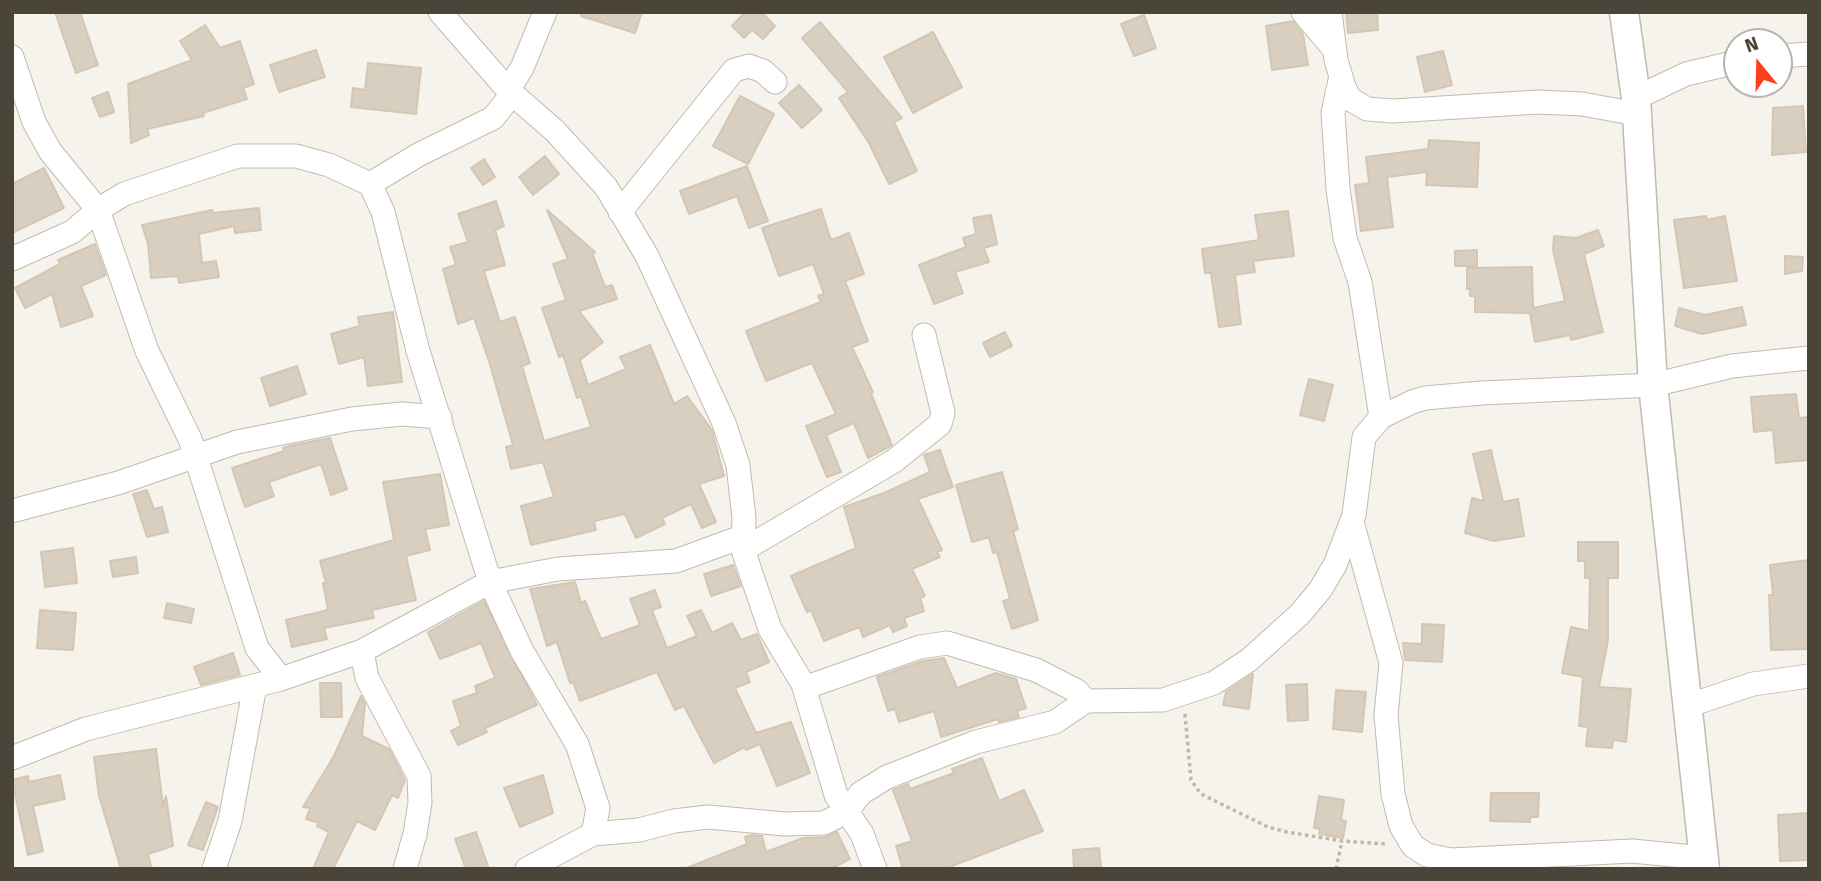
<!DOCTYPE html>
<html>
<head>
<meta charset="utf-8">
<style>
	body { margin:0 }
	#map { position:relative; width:1821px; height:881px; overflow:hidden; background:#f6f3ec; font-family:"Fira Sans",sans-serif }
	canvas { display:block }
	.frame { position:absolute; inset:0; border:14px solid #4b4439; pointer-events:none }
	.north { position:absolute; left:1723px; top:28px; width:70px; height:70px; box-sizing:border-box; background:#fff; border:2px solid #b7b4b0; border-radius:50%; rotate:341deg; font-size:19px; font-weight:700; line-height:28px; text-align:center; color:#4b4439 }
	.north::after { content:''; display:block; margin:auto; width:24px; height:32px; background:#fc3f1d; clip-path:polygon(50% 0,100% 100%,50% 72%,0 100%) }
</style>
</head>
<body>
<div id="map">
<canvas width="1821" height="881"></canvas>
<div class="frame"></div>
<div class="north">N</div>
</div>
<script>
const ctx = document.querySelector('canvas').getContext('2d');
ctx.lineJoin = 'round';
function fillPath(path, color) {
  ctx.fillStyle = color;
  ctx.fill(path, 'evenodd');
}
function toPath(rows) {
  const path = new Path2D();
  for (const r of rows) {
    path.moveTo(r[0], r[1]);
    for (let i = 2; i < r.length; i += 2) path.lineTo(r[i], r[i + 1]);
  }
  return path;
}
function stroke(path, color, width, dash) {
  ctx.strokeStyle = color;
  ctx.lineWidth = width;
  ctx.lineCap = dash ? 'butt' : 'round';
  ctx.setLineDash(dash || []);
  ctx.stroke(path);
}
const building = toPath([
	[55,12,80,12,98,65,76,73,55,12],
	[582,12,642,12,635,33,581,16,582,12],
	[745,12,761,12,775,26,763,39,752,30,744,38,732,26,745,12],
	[1346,12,1377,12,1378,30,1348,33,1346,12],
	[1144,15,1156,48,1134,56,1121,24,1144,15],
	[1293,21,1303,34,1308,65,1272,70,1266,26,1293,21],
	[820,22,902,118,894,122,917,171,889,184,869,143,839,98,848,92,802,38,820,22],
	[205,25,220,48,240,41,254,84,243,88,247,99,203,113,204,116,147,129,149,135,131,143,128,84,192,60,180,41,205,25],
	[933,32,962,87,913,113,884,57,933,32],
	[316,50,325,77,279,92,270,65,316,50],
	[1443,51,1452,85,1425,92,1417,57,1443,51],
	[368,63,421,68,416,114,351,107,353,88,365,90,368,63],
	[799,85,822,110,802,128,779,103,799,85],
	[108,92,114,112,100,117,92,98,108,92],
	[740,96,774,114,748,164,713,146,740,96],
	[1803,106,1806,152,1772,155,1773,108,1803,106],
	[1429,140,1479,143,1477,187,1426,185,1427,172,1387,177,1393,227,1361,231,1355,185,1369,183,1366,157,1428,149,1429,140],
	[545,156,559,174,533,195,519,177,545,156],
	[484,159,495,177,483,185,471,168,484,159],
	[747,166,768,221,749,228,737,196,689,214,680,191,747,166],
	[44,168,64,208,12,233,12,184,44,168],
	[496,201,504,226,495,230,505,265,484,271,500,322,515,317,530,363,522,366,544,441,591,427,581,396,577,398,563,355,559,357,542,308,566,300,553,264,568,259,547,210,595,252,593,255,605,287,612,285,617,299,579,311,603,342,580,360,588,385,626,369,620,357,650,345,674,404,687,396,712,430,724,476,699,484,716,522,702,528,691,504,662,518,665,524,636,538,625,514,594,521,596,530,531,545,521,506,554,497,543,462,511,469,506,447,513,445,489,361,474,318,458,324,443,269,456,265,450,247,468,242,458,214,496,201],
	[259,208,261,230,235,233,234,226,199,234,202,263,216,261,219,277,179,283,178,276,151,278,148,244,142,225,212,210,213,213,259,208],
	[821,209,831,240,849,233,864,274,845,281,868,341,852,347,873,392,871,393,892,445,868,458,854,423,826,435,841,472,827,477,806,426,836,414,812,363,766,381,746,331,821,302,818,296,824,294,813,264,779,276,762,228,821,209],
	[1288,211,1294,256,1253,261,1255,272,1235,275,1241,324,1219,327,1211,273,1205,273,1202,249,1259,240,1255,215,1288,211],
	[991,215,997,244,984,248,989,262,955,272,963,293,934,304,919,265,966,247,963,238,976,234,973,218,991,215],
	[1706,216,1707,220,1725,216,1737,281,1684,288,1674,220,1706,216],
	[1598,230,1604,246,1584,254,1603,332,1571,340,1570,335,1535,342,1530,313,1475,312,1475,296,1470,296,1470,289,1467,289,1467,268,1532,267,1533,308,1565,301,1553,250,1554,236,1576,238,1598,230],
	[95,244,106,275,81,286,93,316,61,327,52,294,25,308,15,288,60,264,58,260,95,244],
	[1477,250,1477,266,1455,266,1455,251,1477,250],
	[1785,256,1803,257,1802,271,1785,274,1785,256],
	[1742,307,1746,325,1702,334,1675,326,1679,308,1705,315,1742,307],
	[393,312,402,382,368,386,364,357,339,364,331,334,360,326,358,317,393,312],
	[1005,332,1012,346,990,357,983,343,1005,332],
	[297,366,306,394,270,406,261,378,297,366],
	[1309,379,1333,385,1324,421,1300,415,1309,379],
	[1796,394,1799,418,1809,417,1809,460,1776,463,1773,430,1754,432,1751,397,1796,394],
	[330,438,347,489,331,495,321,464,269,482,274,496,245,507,232,468,284,451,283,448,293,445,330,438],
	[940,450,953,487,918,499,942,550,937,552,940,557,912,569,925,596,920,598,924,611,904,618,907,626,893,632,890,625,863,637,859,627,824,641,811,610,807,612,791,576,856,548,844,507,884,493,930,472,924,455,940,450],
	[1491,450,1503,502,1518,499,1524,536,1494,541,1465,533,1472,498,1484,501,1473,454,1491,450],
	[1002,472,1018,529,1013,531,1038,620,1012,629,1003,601,1010,599,997,552,993,553,989,537,972,542,956,485,1002,472],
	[440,474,449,525,425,529,430,550,406,556,416,600,372,610,374,618,324,628,327,639,292,647,286,620,328,610,323,583,326,583,320,561,394,540,383,482,440,474],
	[147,490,154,509,162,507,168,532,147,537,133,494,147,490],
	[1578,542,1618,542,1618,578,1608,578,1608,640,1599,687,1631,689,1626,742,1613,740,1612,748,1586,746,1588,727,1579,726,1583,677,1562,673,1571,627,1589,631,1590,578,1585,578,1585,561,1578,561,1578,542],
	[73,548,77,583,45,587,41,552,73,548],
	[136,557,138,573,113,577,110,561,136,557],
	[1809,560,1809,649,1771,650,1769,595,1773,595,1770,565,1809,560],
	[733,565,741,586,711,596,704,574,733,565],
	[575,582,581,603,585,601,601,639,640,625,630,599,655,590,661,607,652,610,667,648,697,636,687,616,701,610,712,633,732,623,741,640,757,634,769,662,746,672,750,682,735,688,756,733,791,722,810,773,777,786,760,744,746,750,745,747,714,763,684,706,675,710,657,672,580,701,573,682,570,683,557,642,547,646,530,589,575,582],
	[484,601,537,705,485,728,487,732,458,745,451,731,461,726,453,701,477,693,475,686,495,678,481,643,440,659,428,632,484,601],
	[167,603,194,609,191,623,164,618,167,603],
	[40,610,76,613,73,650,37,648,40,610],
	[1422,624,1444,625,1442,662,1405,660,1403,643,1422,644,1422,624],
	[233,653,240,675,201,685,194,667,233,653],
	[944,658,957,688,996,673,1016,679,1026,708,1017,711,1019,717,999,722,998,719,941,737,934,711,899,722,895,709,888,711,877,677,923,661,944,658],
	[1253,674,1249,709,1223,705,1226,692,1253,674],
	[320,683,341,683,342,717,321,717,320,683],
	[1307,684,1308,720,1288,721,1286,685,1307,684],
	[1336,690,1366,692,1362,732,1333,729,1336,690],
	[361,696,365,704,362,736,389,749,405,780,398,798,392,795,375,830,357,821,333,869,313,869,329,832,317,826,319,823,306,819,310,808,303,807,334,756,361,696],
	[156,749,163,806,166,796,173,846,148,854,152,869,121,869,99,796,94,757,156,749],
	[982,758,999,801,1024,790,1043,831,944,869,903,869,896,846,912,841,893,790,908,784,910,789,954,773,952,769,982,758],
	[60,775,65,799,33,806,43,851,28,855,12,780,28,776,29,782,60,775],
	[543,775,553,813,520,827,504,788,543,775],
	[1491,793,1539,793,1538,817,1530,817,1530,822,1490,821,1491,793],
	[1319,796,1344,800,1341,820,1346,821,1343,838,1319,834,1320,829,1314,828,1319,796],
	[206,802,218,807,203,850,188,845,206,802],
	[1809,813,1809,860,1780,861,1778,815,1809,813],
	[476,832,489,869,466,869,455,839,476,832],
	[837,832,850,859,830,869,684,869,747,844,745,837,752,835,762,836,766,852,803,838,825,837,837,832],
	[1099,848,1101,867,1074,869,1073,850,1099,848]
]);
fillPath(building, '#d8cfc1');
stroke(building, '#d3c7b4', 2);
const minor = toPath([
	[440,12,508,90,555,131,606,187,647,256,724,423,738,465,744,518,743,550,770,629,803,684,836,795,862,834,875,869],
	[1303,12,1334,49],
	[1330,12,1336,60,1344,87,1350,99,1367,109,1393,111,1538,102,1582,104,1637,114],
	[1779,56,1809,54],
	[12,57,34,122,50,151,98,210,147,351,190,439,257,648,281,679],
	[1341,76,1333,113,1338,189,1345,238,1360,282,1381,417],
	[508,90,522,68,545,12],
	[1636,98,1686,74,1737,62],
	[370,184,418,155,493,118,512,94],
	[620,212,734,70,749,66,763,71,775,82],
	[12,259,72,232,98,210,124,194,238,156,296,156,329,165,370,184,383,212,418,351,490,582,522,651,577,744,598,808,593,834,527,869],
	[12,511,118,483,237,442,352,419,402,414,440,417],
	[1352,522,1391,663,1386,715,1393,794,1401,826,1413,846,1427,855,1451,860,1632,851,1704,858],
	[743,550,894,461,940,424,943,413,924,335],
	[362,651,367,678,419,776,420,803,415,834,405,869],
	[804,688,920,647,947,643,1036,670,1077,691,1086,701],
	[1687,706,1753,684,1809,676],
	[12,758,86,729,281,679,362,651,490,582,558,569,676,561,744,536],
	[593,834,639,830,674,821,708,817,785,824,824,823,846,812,861,793,887,777,976,742,1055,722,1086,701,1163,700,1214,683,1249,660,1300,614,1320,590,1335,565,1354,515,1364,437,1381,417,1412,402,1425,398,1482,393,1653,385,1732,366,1809,358],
	[214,869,230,821,255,686]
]);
const tertiary = toPath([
	[1624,12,1636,98,1653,385,1705,869]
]);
stroke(minor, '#c2bbae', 25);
stroke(tertiary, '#c2bbae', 31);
stroke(toPath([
	[1185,714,1191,780,1201,794,1268,827,1287,832,1342,841,1387,844],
	[1336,869,1342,841]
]), '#c4b79f', 3.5, [3.5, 3.5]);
stroke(minor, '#fff', 23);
stroke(tertiary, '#fff', 28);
</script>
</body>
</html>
